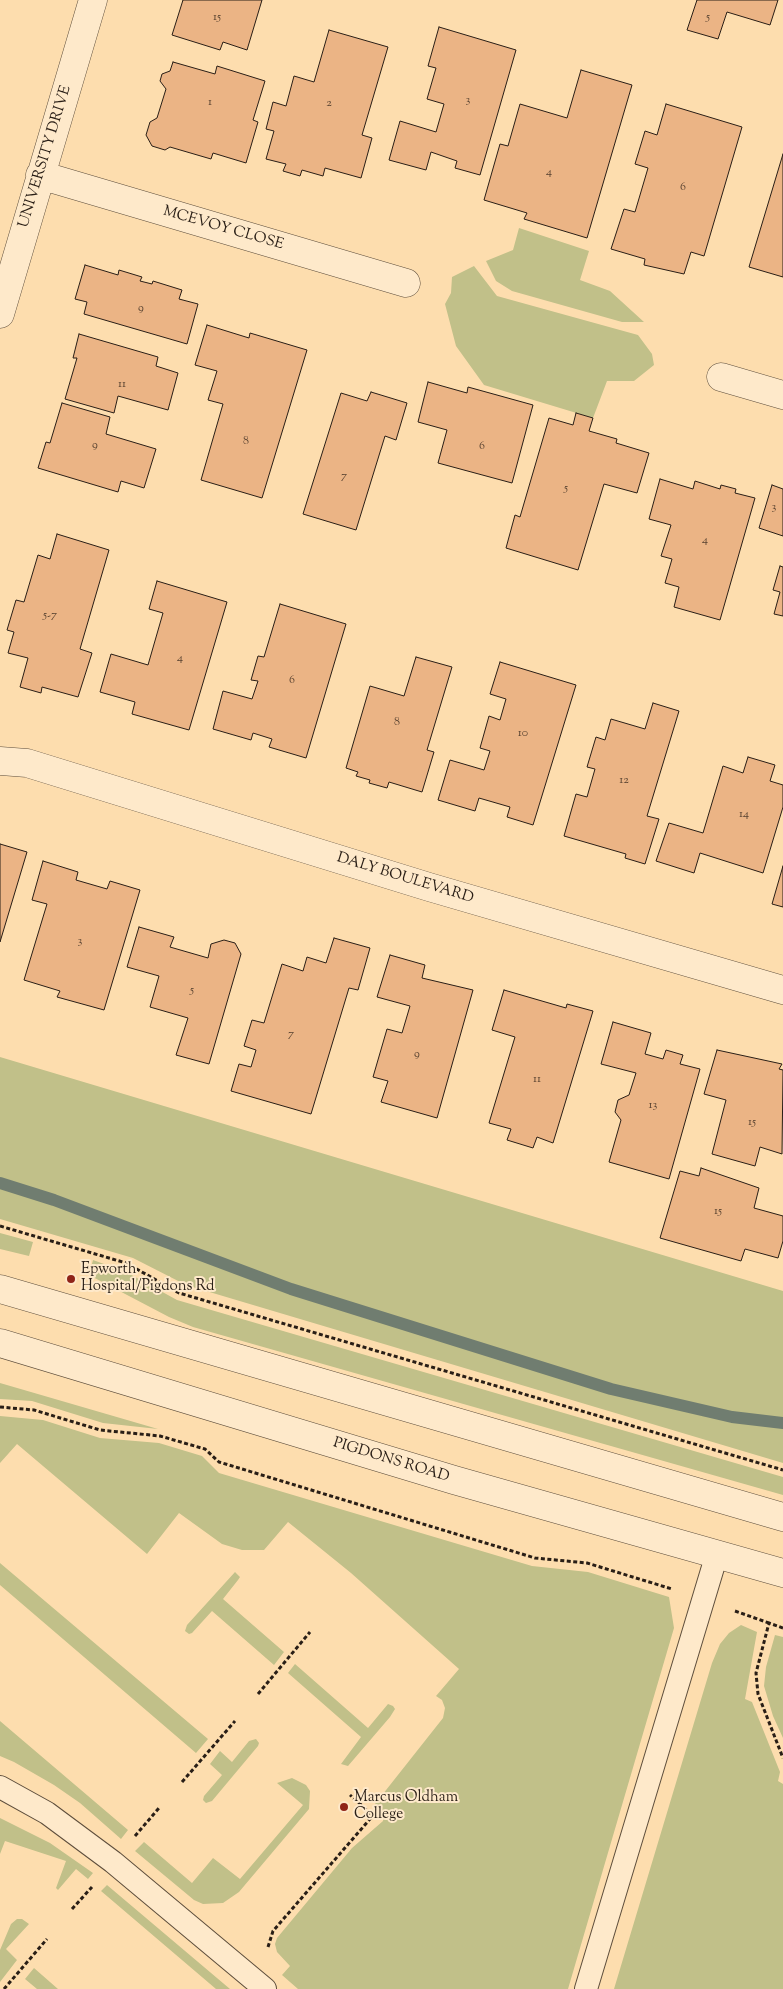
<!DOCTYPE html>
<html>
<head>
<meta charset="utf-8">
<style>
	body { margin:0 }
	canvas { display:block; background:#fdddae }
</style>
</head>
<body>
<canvas width="783" height="1989"></canvas>
<script>
const ctx = document.querySelector('canvas').getContext('2d');
ctx.lineJoin = 'round';
function fillPath(path, color) {
  ctx.fillStyle = color;
  ctx.fill(path, 'evenodd');
}
function toPath(rows) {
  const path = new Path2D();
  for (const r of rows) {
    path.moveTo(r[0], r[1]);
    for (let i = 2; i < r.length; i += 2) path.lineTo(r[i], r[i + 1]);
  }
  return path;
}
function stroke(path, color, width, dash) {
  ctx.strokeStyle = color;
  ctx.lineWidth = width;
  ctx.lineCap = dash ? 'butt' : 'round';
  ctx.setLineDash(dash || []);
  ctx.stroke(path);
}
function write(font, color, halo, rows, align = 'center') {
  ctx.font = font + ' "Sorts Mill Goudy",serif';
  ctx.lineWidth = 4;
  ctx.setLineDash([]);
  ctx.textBaseline = 'middle';
  ctx.strokeStyle = halo;
  ctx.fillStyle = color;
  for (const [text, x, y, turn = 0] of rows) {
    ctx.save();
    ctx.translate(x, y);
    ctx.rotate((+turn || 0) * Math.PI / 180);
    ctx.textAlign = isNaN(turn) ? turn : align;
    if (halo) ctx.strokeText(text, 0, 0);
    ctx.fillText(text, 0, 0);
    ctx.restore();
  }
}
fillPath(toPath([
	[519,228,589,251,580,280,610,291,644,322,622,322,512,291,496,281,486,261,513,250],
	[474,266,497,296,638,335,652,354,654,365,634,381,607,381,593,418,484,385,456,346,445,304,451,293,452,277],
	[0,1057,783,1291,783,1463,186,1285,133,1258,0,1219],
	[0,1233,33,1242,29,1256,0,1249],
	[93,1260,126,1272,177,1300,783,1477,783,1495,193,1327,169,1317,89,1275],
	[0,1383,158,1429,103,1423,32,1401,0,1399],
	[0,1416,43,1420,100,1438,159,1443,202,1456,219,1473,532,1566,588,1572,669,1597,674,1628,568,1989,298,1989,282,1975,290,1966,277,1952,275,1944,277,1938,352,1848,383,1821,384,1815,375,1804,443,1718,445,1708,442,1700,436,1696,459,1669,351,1573,288,1522,264,1550,242,1550,222,1544,179,1513,147,1554,17,1444,0,1463],
	[0,1563,208,1739,196,1753,0,1585],
	[235,1572,240,1577,238,1580,223,1599,284,1652,274,1665,212,1611,192,1633,189,1634,185,1631,187,1625],
	[741,1625,757,1632,745,1699,752,1702,780,1772,778,1781,783,1784,783,1989,614,1989,712,1663,720,1644,729,1633],
	[775,1635,783,1637,783,1738,773,1716,764,1686,766,1667],
	[295,1664,368,1728,388,1704,393,1706,395,1709,390,1717,348,1766,341,1764,361,1737,288,1673],
	[0,1721,128,1830,121,1839,80,1803,54,1785,14,1762,0,1756],
	[256,1739,259,1743,258,1746,212,1801,206,1803,203,1800,204,1796,222,1775,210,1764,220,1751,232,1762,249,1741],
	[292,1778,306,1785,310,1791,309,1809,239,1892,223,1903,203,1904,194,1900,135,1851,144,1842,192,1883,213,1858,240,1879,303,1805,277,1783],
	[0,1818,50,1843,93,1873,88,1879,76,1869,58,1890,56,1888,66,1861,5,1841,0,1854],
	[107,1885,230,1989,216,1989,101,1891],
	[17,1919,22,1919,29,1924,6,1949,17,1960,0,1982,0,1950,11,1924],
	[34,1968,58,1989,37,1989,25,1979]
]), '#c1c089');
stroke(toPath([
	[0,1183,54,1200,291,1289,611,1389,732,1417,783,1423]
]), '#707d70', 12);
const building = toPath([
	[183,0,262,0,247,50,223,42,220,50,172,35,183,0],
	[697,0,778,0,770,25,727,12,718,39,687,30,697,0],
	[439,27,516,50,480,175,455,168,457,161,431,152,426,170,389,160,400,121,436,132,444,104,427,99,436,68,428,66,439,27],
	[329,30,388,47,362,135,372,138,361,178,325,168,323,176,302,170,300,176,283,171,286,164,266,159,274,131,266,129,273,102,286,106,294,76,314,82,329,30],
	[173,62,215,74,217,66,265,81,253,120,258,122,246,163,213,153,211,159,170,147,165,150,152,146,146,135,150,122,157,118,166,89,160,81,162,74,170,71,173,62],
	[581,70,632,85,587,238,524,219,527,213,484,200,500,144,508,146,520,104,567,118,581,70],
	[666,104,742,127,704,256,691,252,684,274,644,265,645,259,611,249,624,209,635,212,648,168,635,164,645,131,657,135,666,104],
	[783,154,783,277,749,267,783,154],
	[85,265,118,275,119,270,142,277,140,281,152,284,153,281,182,290,179,299,198,304,187,344,84,314,87,302,75,299,85,265],
	[207,325,249,338,250,333,307,350,262,498,201,480,223,404,208,400,217,371,195,365,207,325],
	[79,334,158,357,156,366,178,373,168,410,118,396,114,413,65,399,77,358,73,358,79,334],
	[428,382,467,393,468,387,533,405,512,483,438,463,447,430,418,422,428,382],
	[371,392,407,403,396,440,385,436,356,530,303,514,341,393,367,401,371,392],
	[62,403,110,417,106,434,156,449,144,488,121,481,118,492,38,468,46,442,50,443,62,403],
	[576,413,593,418,589,431,617,439,616,443,649,453,637,493,604,484,578,570,506,548,515,515,520,517,549,418,573,425,576,413],
	[660,479,693,489,695,481,720,489,721,485,736,489,735,493,755,498,720,620,674,607,679,587,665,583,672,559,661,556,671,525,649,519,660,479],
	[772,485,783,489,783,536,759,528,772,485],
	[57,534,109,550,80,649,92,653,78,697,42,687,41,693,20,687,28,658,8,653,14,632,7,630,16,600,24,602,38,555,50,559,57,534],
	[780,566,783,567,783,616,774,614,780,592,773,590,780,566],
	[157,581,227,602,189,730,132,714,135,702,100,692,111,654,148,665,163,613,149,609,157,581],
	[280,604,346,624,306,758,269,747,272,739,253,733,251,740,213,729,223,691,252,699,258,681,251,680,258,656,264,657,280,604],
	[416,657,452,667,427,750,434,752,422,792,389,782,387,788,369,783,370,780,356,776,358,772,346,768,370,686,404,696,416,657],
	[500,662,576,685,533,825,507,817,510,807,479,798,475,811,438,800,450,760,484,770,490,751,480,748,489,716,500,720,506,699,490,694,500,662],
	[653,703,679,711,647,816,659,819,645,864,625,858,626,854,564,836,576,794,587,797,595,769,587,767,596,737,605,740,611,719,645,729,653,703],
	[748,757,775,765,770,781,783,785,783,807,763,873,700,853,694,873,656,861,669,823,703,833,723,766,743,773,748,757],
	[0,844,27,852,0,942,0,844],
	[43,861,78,872,76,880,107,889,110,881,140,890,104,1010,57,997,60,991,24,980,47,904,32,900,43,861],
	[783,866,783,907,772,904,783,866],
	[139,927,174,937,170,947,208,958,211,944,224,940,235,943,241,954,209,1064,176,1055,188,1018,150,1007,159,976,127,967,139,927],
	[334,938,370,948,358,990,349,988,311,1114,231,1091,239,1064,251,1067,256,1050,244,1046,252,1020,264,1023,282,964,303,971,307,957,326,963,334,938],
	[390,955,425,965,422,978,473,990,437,1118,381,1102,388,1081,373,1077,387,1029,402,1033,410,1006,377,997,390,955],
	[504,990,566,1008,567,1004,593,1011,553,1143,537,1137,533,1148,507,1140,511,1129,489,1123,515,1037,492,1030,504,990],
	[613,1022,651,1033,645,1054,663,1059,666,1050,683,1055,680,1064,700,1069,669,1179,609,1162,621,1120,615,1112,618,1100,629,1095,636,1073,601,1064,613,1022],
	[717,1050,782,1064,779,1069,783,1070,782,1154,760,1147,755,1166,712,1154,726,1100,704,1094,717,1050],
	[701,1168,759,1188,754,1208,783,1216,783,1241,778,1258,745,1249,741,1261,660,1238,680,1171,699,1176,701,1168]
]);
fillPath(building, '#ebb485');
stroke(building, '#291e16', 1);
const service = toPath([
	[0,1787,47,1813,113,1862,265,1989],
	[586,1989,717,1554]
]);
const minor = toPath([
	[40,175,406,283],
	[0,314,93,0],
	[721,377,783,395],
	[0,761,27,763,429,887,783,990]
]);
const tertiary = toPath([
	[0,1289,783,1517],
	[0,1343,454,1480,783,1573]
]);
stroke(service, '#5e4e3c', 24);
stroke(minor, '#5e4e3c', 29);
stroke(tertiary, '#5e4e3c', 29);
stroke(toPath([
	[0,1226,126,1263,179,1293,783,1470],
	[0,1407,34,1410,100,1430,160,1436,205,1449,219,1462,535,1558,587,1563,672,1589],
	[735,1611,769,1623],
	[783,1628,769,1623,756,1673,758,1694,783,1758],
	[258,1694,310,1632],
	[182,1782,235,1721],
	[135,1836,159,1808],
	[72,1909,92,1887],
	[268,1947,273,1931,370,1819,368,1811,350,1795],
	[4,1989,47,1939]
]), '#291e16', 3, [4, 2.5]);
stroke(service, '#fee9ca', 22);
stroke(minor, '#fee9ca', 28);
stroke(tertiary, '#fee9ca', 28);
for (const [x, y, r, color] of [
	[71,1279,5,"#8f2418"],
	[344,1807,5,"#8f2418"]
]) {
  const dot = new Path2D();
  dot.arc(x, y, r, 0, 2 * Math.PI);
  ctx.fillStyle = color;
  ctx.fill(dot);
  stroke(dot, '#fee9ca', 2);
}
write('12px', '#5a4432', null, [
	["15",217,18],
	["5",708,18],
	["3",468,101],
	["1",210,103],
	["2",329,104],
	["4",549,173],
	["6",683,188],
	["9",141,309],
	["11",122,385],
	["8",246,442],
	["9",95,446],
	["6",482,447],
	["7",344,477],
	["5",566,489],
	["3",774,508],
	["4",705,541],
	["5-7",50,616],
	["4",180,659],
	["6",292,681],
	["8",397,723],
	["10",523,734],
	["12",624,781],
	["14",744,815],
	["3",80,942],
	["5",192,991],
	["7",291,1035],
	["9",417,1055],
	["11",537,1080],
	["13",653,1106],
	["15",752,1123],
	["15",718,1212]
]);
write('15px', '#291e16', '#fee9ca', [
	["UNIVERSITY DRIVE",46,157,-73],
	["MCEVOY CLOSE",223,229,16],
	["DALY BOULEVARD",405,879,17],
	["PIGDONS ROAD",391,1461,17]
]);
write('15px', '#291e16', '#fee9ca', [
	["Epworth",81,1270],
	["Hospital/Pigdons Rd",81,1287],
	["Marcus Oldham",354,1798],
	["College",354,1815]
], 'left');
</script>
</body>
</html>
